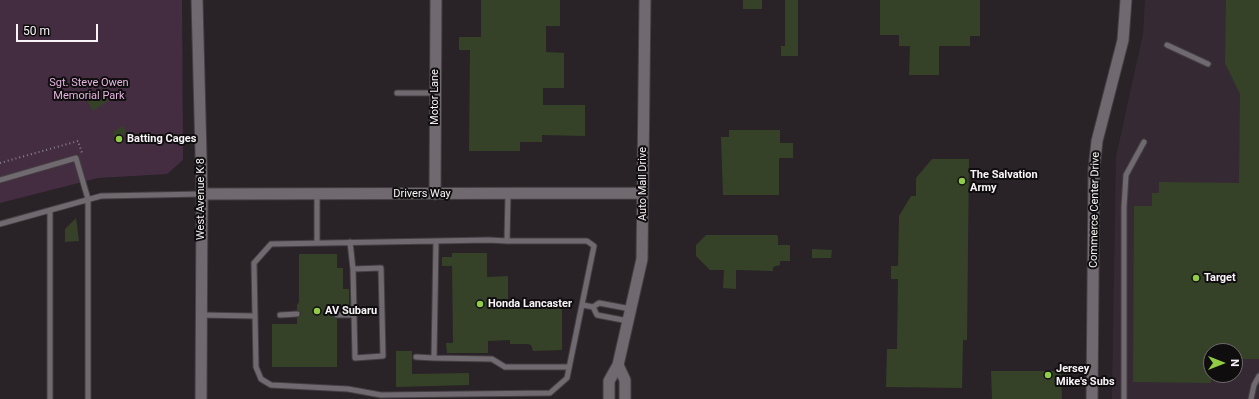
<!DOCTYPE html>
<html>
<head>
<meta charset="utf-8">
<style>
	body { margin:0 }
	#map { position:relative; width:1259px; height:399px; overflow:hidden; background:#292328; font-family:Roboto,sans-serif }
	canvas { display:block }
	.north { position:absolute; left:1203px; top:343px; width:40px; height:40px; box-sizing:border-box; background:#100d0f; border:1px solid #6c696b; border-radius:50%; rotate:90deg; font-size:11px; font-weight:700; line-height:16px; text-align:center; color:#f7f3f6 }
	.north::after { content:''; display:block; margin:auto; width:14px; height:18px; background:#91cd40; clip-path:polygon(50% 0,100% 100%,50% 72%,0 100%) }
	.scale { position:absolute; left:16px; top:24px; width:82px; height:18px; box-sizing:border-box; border:2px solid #f7f3f6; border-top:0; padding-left:5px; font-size:12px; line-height:14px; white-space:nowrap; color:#f7f3f6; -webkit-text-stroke:3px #100d0f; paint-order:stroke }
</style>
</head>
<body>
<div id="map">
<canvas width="1259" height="399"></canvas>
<div class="north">N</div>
<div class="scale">50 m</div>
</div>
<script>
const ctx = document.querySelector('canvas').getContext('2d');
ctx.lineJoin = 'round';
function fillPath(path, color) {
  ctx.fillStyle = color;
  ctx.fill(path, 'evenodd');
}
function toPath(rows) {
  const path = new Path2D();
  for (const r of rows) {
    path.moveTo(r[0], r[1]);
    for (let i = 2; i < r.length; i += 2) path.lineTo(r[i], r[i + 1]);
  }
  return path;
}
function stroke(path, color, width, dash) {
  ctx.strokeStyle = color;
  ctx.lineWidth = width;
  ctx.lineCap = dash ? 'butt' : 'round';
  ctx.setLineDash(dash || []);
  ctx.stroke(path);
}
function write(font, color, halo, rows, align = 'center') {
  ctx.font = font + ' Roboto,sans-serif';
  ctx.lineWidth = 4;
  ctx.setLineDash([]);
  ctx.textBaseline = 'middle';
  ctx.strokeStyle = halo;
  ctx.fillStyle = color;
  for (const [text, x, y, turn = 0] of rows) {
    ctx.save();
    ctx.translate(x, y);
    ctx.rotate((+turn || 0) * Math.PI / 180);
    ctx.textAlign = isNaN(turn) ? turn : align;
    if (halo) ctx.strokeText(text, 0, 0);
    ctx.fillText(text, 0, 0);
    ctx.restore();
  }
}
fillPath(toPath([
	[1145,0,1259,0,1259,399,1112,399,1116,157,1143,34],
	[1211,351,1235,351,1235,375,1211,375]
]), '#352a33');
fillPath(toPath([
	[0,0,182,0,183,160,167,174,98,178,0,203]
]), '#442d40');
fillPath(toPath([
	[481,0,560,0,560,26,546,26,546,52,564,53,564,88,543,88,543,105,585,105,585,136,542,135,542,142,520,142,520,151,469,151,470,50,459,50,459,37,481,37],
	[743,0,762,0,762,9,743,9],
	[785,0,798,0,798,56,781,56,781,46,785,46],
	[880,0,980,0,980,36,970,36,970,46,939,46,939,75,909,75,910,46,899,46,899,35,880,35],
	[1226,0,1259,0,1259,359,1235,359,1235,351,1211,351,1211,383,1133,382,1134,206,1152,206,1152,193,1159,193,1159,182,1239,183,1240,94,1225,63],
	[105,88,112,98,93,111,87,101],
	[123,126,127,133,117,140,113,132],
	[729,130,780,130,780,143,793,143,793,158,779,158,779,195,723,195,721,137,729,137],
	[932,159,969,159,967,340,963,340,962,388,886,387,887,349,897,349,898,279,891,279,891,266,898,266,899,216,911,196,916,196,916,178],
	[76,218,79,241,65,242,65,229],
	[706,235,777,235,778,237,778,245,790,245,790,261,780,261,780,265,773,267,773,271,736,270,736,289,723,288,724,270,710,270,696,256,696,245],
	[812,249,832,250,831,258,812,258],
	[452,253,487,253,487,277,508,276,508,306,528,306,531,305,533,300,562,300,562,350,533,351,531,345,528,344,510,344,510,340,488,341,488,353,447,353,446,343,453,343,452,266,442,266,442,257,452,257],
	[299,254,337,254,337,268,343,268,343,289,349,289,349,308,337,308,337,311,333,315,337,319,337,367,272,367,272,324,297,324,297,318,301,315,300,312,297,310,297,305,299,302],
	[396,351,412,351,412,374,469,373,469,385,396,387],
	[991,371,1061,371,1062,399,992,399]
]), '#354227');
const service = toPath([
	[1167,45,1208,64],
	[397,93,435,93],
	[0,180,76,158,88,199,88,399],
	[317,194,317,243],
	[0,224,101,196,202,194],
	[436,241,434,358,492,359,505,367,569,367],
	[507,241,489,240,271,244,254,263,256,367,261,379,271,385,348,389,381,395,550,393,567,378,594,246,587,241,507,241,508,193],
	[350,242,353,269,355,358,383,356,381,268,353,269],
	[583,305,593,307,599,303,631,309],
	[593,307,597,315,628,321],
	[201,315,254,316],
	[280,315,297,314],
	[337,315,354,315],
	[416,357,434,358],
	[50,399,50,211],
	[1124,399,1124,207,1126,175,1144,142],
	[1251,399,1254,385,1259,376]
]);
const tertiary = toPath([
	[197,0,202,194,201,399],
	[202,194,642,193],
	[435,194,436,0],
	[618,365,625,380,625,399],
	[609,399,609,381,618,365,642,259,645,0],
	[1092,399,1094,169,1097,141,1123,40,1126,0]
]);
stroke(service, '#443f43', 7);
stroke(tertiary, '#443f43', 13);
stroke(toPath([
	[0,163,78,141,82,153]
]), '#8a8589', 2, [1, 3]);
stroke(service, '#70696f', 5);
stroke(tertiary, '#70696f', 11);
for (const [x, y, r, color] of [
	[119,139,4,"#91cd40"],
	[962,181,4,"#91cd40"],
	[1196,278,4,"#91cd40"],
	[480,304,4,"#91cd40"],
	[317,311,4,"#91cd40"],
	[1048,375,4,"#91cd40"]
]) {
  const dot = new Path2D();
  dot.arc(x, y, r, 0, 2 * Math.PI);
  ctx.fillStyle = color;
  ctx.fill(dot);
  stroke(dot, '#100d0f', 1.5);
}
write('11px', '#e6b5df', '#100d0f', [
	["Sgt. Steve Owen",89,83],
	["Memorial Park",89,96]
]);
write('11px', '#f7f3f6', '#100d0f', [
	["Motor Lane",435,97,-90],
	["Auto Mall Drive",643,184,-90],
	["Drivers Way",422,194],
	["West Avenue K 8",201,199,-90],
	["Commerce Center Drive",1095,210,-89]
]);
write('bold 11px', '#f7f3f6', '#100d0f', [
	["Batting Cages",127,139],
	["The Salvation",970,175],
	["Army",970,188],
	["Target",1204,278],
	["Honda Lancaster",488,304],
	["AV Subaru",325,311],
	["Jersey",1056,369],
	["Mike's Subs",1056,382]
], 'left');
</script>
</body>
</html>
